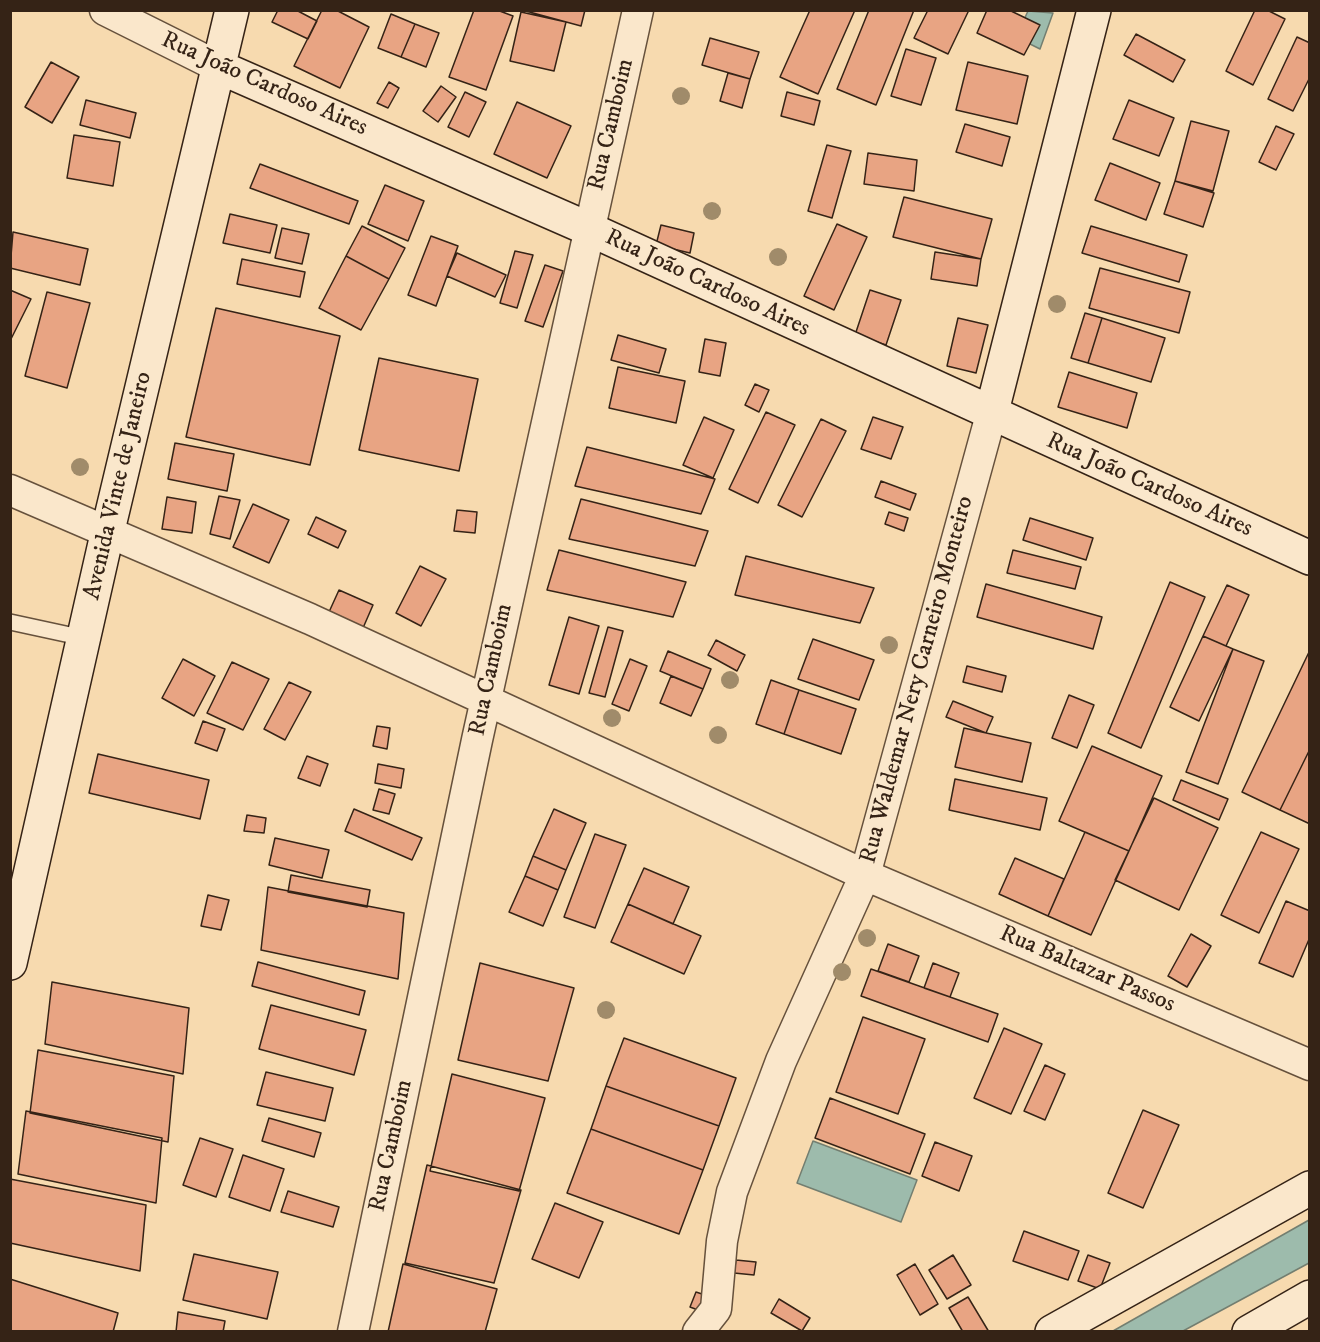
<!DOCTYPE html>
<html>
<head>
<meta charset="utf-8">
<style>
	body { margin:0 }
	#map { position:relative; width:1320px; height:1342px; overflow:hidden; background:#f7daaf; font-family:"IM FELL DW Pica",serif }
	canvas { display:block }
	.frame { position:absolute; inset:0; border:12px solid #352316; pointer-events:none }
</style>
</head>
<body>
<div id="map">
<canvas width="1320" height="1342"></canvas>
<div class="frame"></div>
</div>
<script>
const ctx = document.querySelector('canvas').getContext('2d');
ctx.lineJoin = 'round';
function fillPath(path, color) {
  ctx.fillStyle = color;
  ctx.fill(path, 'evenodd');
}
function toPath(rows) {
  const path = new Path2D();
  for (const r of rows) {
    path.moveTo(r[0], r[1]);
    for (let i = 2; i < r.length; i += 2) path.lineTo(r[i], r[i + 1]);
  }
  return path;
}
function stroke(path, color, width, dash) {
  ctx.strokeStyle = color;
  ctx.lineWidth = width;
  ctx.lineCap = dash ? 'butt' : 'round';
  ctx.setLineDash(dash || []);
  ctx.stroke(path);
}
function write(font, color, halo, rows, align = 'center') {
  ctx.font = font + ' "IM FELL DW Pica",serif';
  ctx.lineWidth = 4.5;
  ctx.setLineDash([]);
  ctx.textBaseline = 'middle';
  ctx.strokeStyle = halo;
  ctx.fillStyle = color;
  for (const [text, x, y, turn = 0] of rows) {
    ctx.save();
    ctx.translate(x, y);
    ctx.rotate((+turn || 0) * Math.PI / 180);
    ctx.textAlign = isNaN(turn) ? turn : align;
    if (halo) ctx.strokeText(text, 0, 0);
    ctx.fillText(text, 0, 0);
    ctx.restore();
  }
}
const water = toPath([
	[1028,11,1053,13,1040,49,1016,37,1028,11],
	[813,1141,917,1180,901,1222,797,1183,813,1141],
	[1309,1220,1309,1263,1183,1331,1113,1331,1309,1220]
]);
fillPath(water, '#9dbbac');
stroke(water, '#737e70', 1.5);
const building = toPath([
	[278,10,296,10,317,21,308,39,272,22,278,10],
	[322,10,336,10,369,27,340,88,294,66,322,10],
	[474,10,497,10,513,16,486,90,449,77,474,10],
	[522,10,585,10,581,26,522,10],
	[810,10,855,10,818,94,780,77,810,10],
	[869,10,914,10,876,105,837,89,869,10],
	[928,10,969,10,948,54,914,38,928,10],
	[987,10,1009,10,1040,25,1024,55,977,33,987,10],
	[1255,10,1267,10,1285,19,1253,85,1226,71,1255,10],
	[521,12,566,22,554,71,510,61,521,12],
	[391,14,415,24,401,57,378,48,391,14],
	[415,24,439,33,426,67,401,57,415,24],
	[1136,34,1185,60,1173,82,1124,55,1136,34],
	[1297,37,1310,43,1310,77,1293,111,1268,99,1297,37],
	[710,38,759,52,750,79,702,65,710,38],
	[906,49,936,58,921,105,891,96,906,49],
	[51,62,79,77,52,123,25,107,51,62],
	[968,62,1028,76,1017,124,956,110,968,62],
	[728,73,750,79,742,108,720,101,728,73],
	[389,82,399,88,388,108,377,103,389,82],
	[441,86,456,97,438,122,423,111,441,86],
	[465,92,486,102,469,137,448,127,465,92],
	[787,92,820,101,814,125,781,116,787,92],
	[86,100,136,113,130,138,80,125,86,100],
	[1129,100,1174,118,1159,156,1113,139,1129,100],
	[517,102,571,126,547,178,494,154,517,102],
	[1191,121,1229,131,1213,191,1175,181,1191,121],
	[965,124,1010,137,1002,166,956,152,965,124],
	[1276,126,1294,134,1276,170,1259,162,1276,126],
	[74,135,120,142,113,186,67,178,74,135],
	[827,145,851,151,832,218,808,211,827,145],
	[868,153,917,160,914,191,864,184,868,153],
	[1110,163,1160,183,1146,220,1095,200,1110,163],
	[260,164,358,201,349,224,250,188,260,164],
	[1175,181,1214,193,1203,227,1164,214,1175,181],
	[385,185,424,201,408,241,368,224,385,185],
	[904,197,992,219,981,259,893,237,904,197],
	[230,214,277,225,270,253,223,243,230,214],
	[837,224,867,237,834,310,804,296,837,224],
	[661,225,694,233,690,253,656,245,661,225],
	[362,226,405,248,389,279,346,256,362,226],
	[1091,226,1187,255,1179,282,1082,253,1091,226],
	[282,228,309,234,302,264,275,258,282,228],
	[13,232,88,249,80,285,10,268,13,232],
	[431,236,458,246,436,306,408,295,431,236],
	[515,251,533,255,517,308,500,303,515,251],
	[935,252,981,259,977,286,931,279,935,252],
	[457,253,506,275,495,297,447,276,457,253],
	[346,256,389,279,361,330,319,308,346,256],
	[242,259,305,272,300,297,237,284,242,259],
	[545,265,563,271,543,327,525,321,545,265],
	[1100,268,1190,292,1179,333,1089,308,1100,268],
	[10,290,31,299,10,341,10,290],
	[870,290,901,300,886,345,855,335,870,290],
	[47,292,90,303,67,388,25,376,47,292],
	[216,308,340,336,310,465,186,437,216,308],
	[1085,313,1102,318,1088,363,1071,358,1085,313],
	[958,318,988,325,976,373,947,366,958,318],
	[1102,318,1165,338,1151,382,1088,363,1102,318],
	[618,335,666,349,659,373,611,360,618,335],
	[705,339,726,343,720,376,699,372,705,339],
	[379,358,478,379,459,471,359,450,379,358],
	[618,367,685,381,676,423,609,408,618,367],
	[1069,372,1137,393,1127,428,1058,407,1069,372],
	[755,384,769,390,759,412,745,405,755,384],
	[766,412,795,425,758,503,729,489,766,412],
	[704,417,734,430,713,478,683,465,704,417],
	[873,417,903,427,891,459,861,449,873,417],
	[821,419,846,431,802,517,778,505,821,419],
	[175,443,234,454,227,491,168,479,175,443],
	[587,447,715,479,701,514,575,486,587,447],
	[881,481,916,494,910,510,875,497,881,481],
	[219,496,240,500,230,539,210,534,219,496],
	[167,497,196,502,192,533,162,529,167,497],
	[581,499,708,531,695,566,569,539,581,499],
	[253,504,289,520,269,563,233,547,253,504],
	[457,510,477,512,475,533,454,531,457,510],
	[889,512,908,518,904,531,885,524,889,512],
	[316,517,346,531,338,548,308,534,316,517],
	[1030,518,1093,538,1086,560,1023,540,1030,518],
	[559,550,686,582,673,617,547,590,559,550],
	[1013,550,1081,567,1075,589,1007,573,1013,550],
	[746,556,874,588,860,623,735,595,746,556],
	[420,566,446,579,421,626,396,613,420,566],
	[1170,582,1205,597,1141,748,1108,733,1170,582],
	[986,584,1102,617,1093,649,977,617,986,584],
	[1227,585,1249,595,1226,646,1203,636,1227,585],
	[339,590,373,605,363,628,329,612,339,590],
	[569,617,599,626,579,694,549,685,569,617],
	[608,627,623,631,605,697,589,693,608,627],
	[1203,636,1233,649,1199,721,1170,707,1203,636],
	[813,639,874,660,859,700,798,679,813,639],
	[716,640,745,655,737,671,708,655,716,640],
	[1233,649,1264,661,1218,784,1186,772,1233,649],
	[1310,650,1310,749,1280,810,1242,792,1310,650],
	[668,651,711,669,703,689,660,671,668,651],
	[183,659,215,676,194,716,162,698,183,659],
	[630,659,647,666,629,711,612,704,630,659],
	[232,662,269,679,243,730,207,713,232,662],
	[967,666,1006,676,1002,692,963,682,967,666],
	[671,676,703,689,691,716,660,703,671,676],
	[771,680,799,690,784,734,756,724,771,680],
	[289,682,311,692,285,740,264,729,289,682],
	[799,690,856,709,841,754,784,734,799,690],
	[1069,695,1094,705,1077,748,1052,738,1069,695],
	[953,701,993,717,986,733,946,717,953,701],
	[203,721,225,729,217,751,195,743,203,721],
	[377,726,390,728,387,749,373,746,377,726],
	[964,728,1031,743,1022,782,955,767,964,728],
	[1092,746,1162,776,1129,851,1059,821,1092,746],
	[1310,749,1310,824,1280,810,1310,749],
	[98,754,209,780,200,819,89,793,98,754],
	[307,756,328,764,320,786,298,778,307,756],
	[378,764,404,769,401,788,375,783,378,764],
	[955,779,1047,798,1040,830,949,810,955,779],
	[1181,780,1228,799,1219,820,1173,800,1181,780],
	[379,789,395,794,389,814,373,810,379,789],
	[1154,798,1218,828,1179,910,1115,880,1154,798],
	[354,809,422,838,412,860,345,831,354,809],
	[554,809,586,823,566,870,533,856,554,809],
	[247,815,266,818,264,833,244,831,247,815],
	[1085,832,1129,851,1091,935,1048,916,1085,832],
	[1261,832,1299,849,1259,933,1221,915,1261,832],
	[595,834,626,845,595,928,564,917,595,834],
	[275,838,329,850,322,878,269,865,275,838],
	[533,856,566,870,558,890,525,876,533,856],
	[1015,858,1064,879,1048,916,999,894,1015,858],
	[644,868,689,887,673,924,628,904,644,868],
	[291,875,370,890,367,907,288,892,291,875],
	[525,876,558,890,543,926,509,912,525,876],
	[268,887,404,913,398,979,261,950,268,887],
	[208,895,229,900,221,930,201,926,208,895],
	[1286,901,1310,911,1310,937,1293,977,1259,963,1286,901],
	[628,904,701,936,684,974,611,942,628,904],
	[1191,934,1211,946,1187,987,1168,976,1191,934],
	[888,944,919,956,909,982,878,971,888,944],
	[258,962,365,991,359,1015,252,986,258,962],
	[480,963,574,988,548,1081,458,1060,480,963],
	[933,963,959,973,950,997,924,988,933,963],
	[871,969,998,1014,988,1042,861,996,871,969],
	[52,982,189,1008,183,1074,45,1044,52,982],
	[271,1005,366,1030,354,1075,259,1049,271,1005],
	[863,1017,925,1039,898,1114,836,1092,863,1017],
	[1004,1028,1042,1044,1011,1114,974,1098,1004,1028],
	[624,1038,736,1078,719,1126,606,1086,624,1038],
	[38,1050,174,1076,168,1142,30,1113,38,1050],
	[1045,1065,1065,1074,1045,1120,1024,1111,1045,1065],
	[266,1072,333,1088,325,1121,257,1105,266,1072],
	[452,1074,545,1098,519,1191,430,1171,452,1074],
	[606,1086,719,1126,703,1170,591,1129,606,1086],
	[830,1098,925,1134,910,1174,815,1138,830,1098],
	[1143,1110,1179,1125,1143,1208,1108,1193,1143,1110],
	[26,1111,162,1138,156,1203,18,1174,26,1111],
	[269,1118,321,1133,314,1157,262,1141,269,1118],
	[591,1129,703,1170,679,1234,567,1193,591,1129],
	[200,1138,233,1149,216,1197,183,1185,200,1138],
	[935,1142,972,1156,959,1191,922,1176,935,1142],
	[243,1155,284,1169,270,1211,229,1197,243,1155],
	[427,1165,521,1190,494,1283,405,1263,427,1165],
	[10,1179,146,1205,140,1271,10,1243,10,1179],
	[288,1191,339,1207,333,1227,281,1212,288,1191],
	[555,1203,603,1222,579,1278,532,1259,555,1203],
	[1024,1231,1079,1251,1068,1280,1013,1261,1024,1231],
	[194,1254,278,1272,267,1319,183,1300,194,1254],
	[953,1255,971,1285,947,1299,929,1270,953,1255],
	[1088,1255,1110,1263,1100,1289,1078,1281,1088,1255],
	[736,1260,756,1262,754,1275,734,1273,736,1260],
	[403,1264,497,1289,485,1332,388,1332,403,1264],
	[915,1264,938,1304,920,1315,897,1275,915,1264],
	[10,1279,118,1313,113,1332,10,1332,10,1279],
	[696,1292,711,1297,706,1313,690,1307,696,1292],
	[968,1297,989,1332,963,1332,949,1308,968,1297],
	[779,1299,810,1318,802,1331,771,1313,779,1299],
	[178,1312,225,1321,223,1332,176,1332,178,1312]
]);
fillPath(building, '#e8a483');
stroke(building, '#352316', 1.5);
const lane = toPath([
	[10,622,84,638]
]);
const street = toPath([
	[105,10,219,67],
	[10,490,310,619,865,875,1310,1065],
	[353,1332,477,740,638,10],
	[698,1332,716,1309,722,1241,732,1192,781,1061,865,875,991,415]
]);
const secondary = toPath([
	[219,67,589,229,1310,558],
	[991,415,1094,10],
	[10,963,108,530,232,10],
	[1052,1332,1310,1188],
	[1249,1332,1310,1297]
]);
stroke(lane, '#66513c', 18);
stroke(street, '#66513c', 33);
stroke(secondary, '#352316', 36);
stroke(lane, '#fae7cb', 15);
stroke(street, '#fae7cb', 30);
stroke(secondary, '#fae7cb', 33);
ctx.fillStyle = '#a08b6a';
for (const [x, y] of [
	[681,96],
	[712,211],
	[778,257],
	[1057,304],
	[80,467],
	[889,645],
	[730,680],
	[612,718],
	[718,735],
	[867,938],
	[842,972],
	[606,1010]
]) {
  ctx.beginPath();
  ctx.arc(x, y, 9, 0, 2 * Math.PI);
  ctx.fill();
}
write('24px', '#352316', '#fae7cb', [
	["Rua João Cardoso Aires",264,85,24],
	["Rua Camboim",612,125,-77],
	["Rua João Cardoso Aires",707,284,25],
	["Avenida Vinte de Janeiro",119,486,-77],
	["Rua João Cardoso Aires",1149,486,24],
	["Rua Camboim",492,670,-78],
	["Rua Waldemar Nery Carneiro Monteiro",918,680,-75],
	["Rua Baltazar Passos",1087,970,23],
	["Rua Camboim",392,1146,-78]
]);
</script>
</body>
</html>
